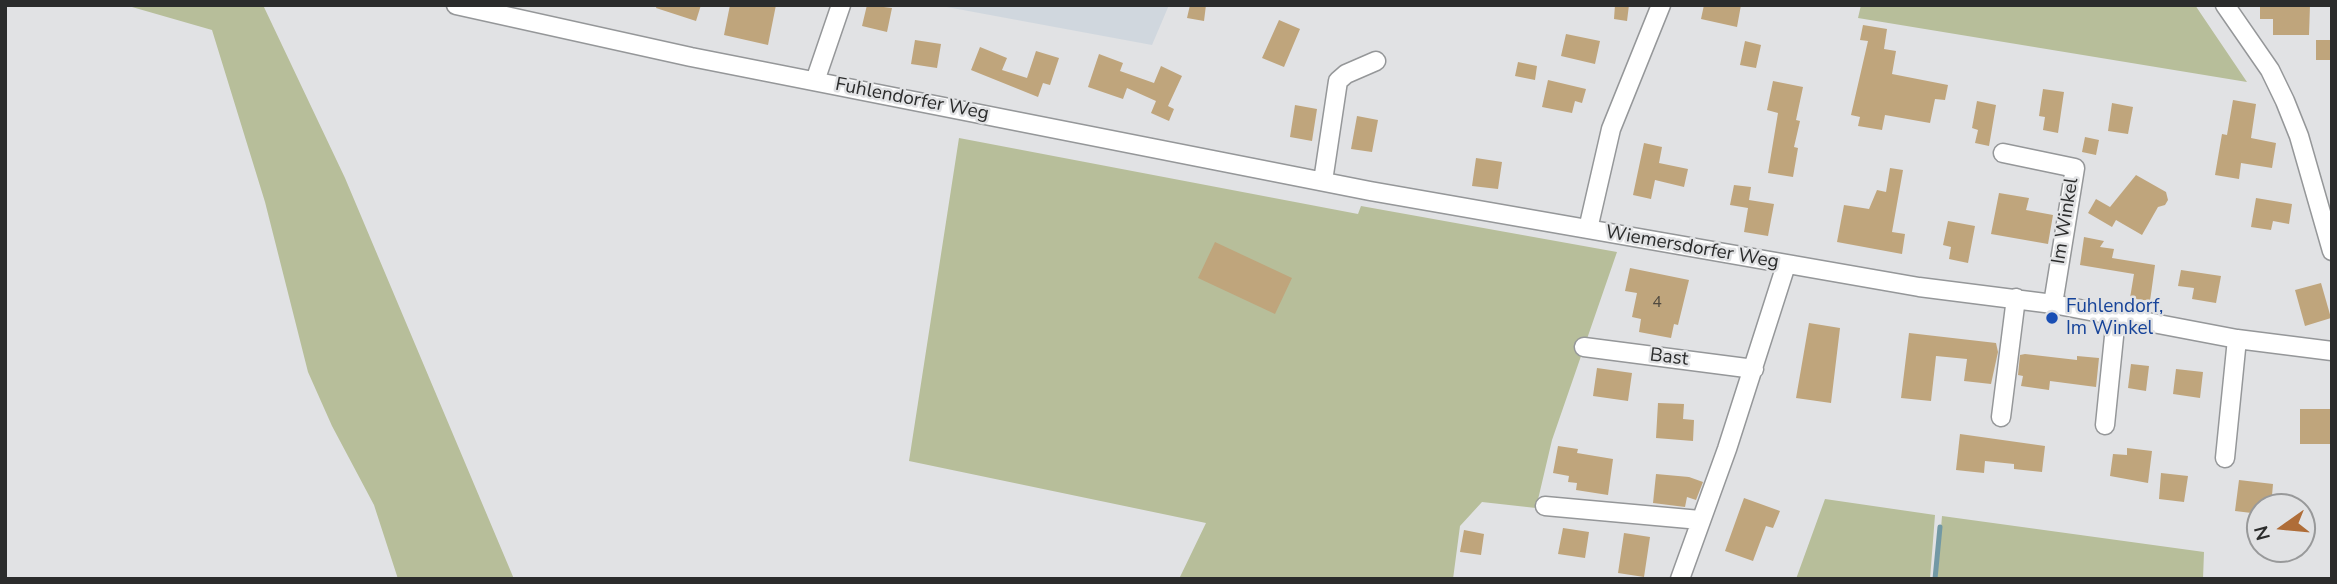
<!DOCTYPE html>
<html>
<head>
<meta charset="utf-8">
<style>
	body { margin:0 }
	#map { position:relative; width:2337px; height:584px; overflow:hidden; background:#e1e2e4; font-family:"Nunito Sans",sans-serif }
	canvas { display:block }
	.frame { position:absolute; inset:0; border:7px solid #2b2c2c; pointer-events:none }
	.north { position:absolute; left:2246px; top:493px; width:70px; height:70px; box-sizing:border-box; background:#e1e2e4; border:2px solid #98999a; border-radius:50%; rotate:255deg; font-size:19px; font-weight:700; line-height:28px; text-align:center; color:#2b2c2c }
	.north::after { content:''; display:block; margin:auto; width:24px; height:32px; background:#af6d38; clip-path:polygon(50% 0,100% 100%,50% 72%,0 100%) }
</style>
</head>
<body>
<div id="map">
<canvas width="2337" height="584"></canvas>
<div class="frame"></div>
<div class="north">N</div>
</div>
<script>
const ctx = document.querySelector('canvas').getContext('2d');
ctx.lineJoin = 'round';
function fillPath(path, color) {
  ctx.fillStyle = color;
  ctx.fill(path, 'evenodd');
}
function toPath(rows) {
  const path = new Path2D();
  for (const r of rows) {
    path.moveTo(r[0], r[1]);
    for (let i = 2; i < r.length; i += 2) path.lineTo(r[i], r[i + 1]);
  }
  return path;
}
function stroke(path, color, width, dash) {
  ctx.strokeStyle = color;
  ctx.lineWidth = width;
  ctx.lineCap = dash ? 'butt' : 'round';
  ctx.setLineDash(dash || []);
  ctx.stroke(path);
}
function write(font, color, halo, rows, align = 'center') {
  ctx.font = font + ' "Nunito Sans",sans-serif';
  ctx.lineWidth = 5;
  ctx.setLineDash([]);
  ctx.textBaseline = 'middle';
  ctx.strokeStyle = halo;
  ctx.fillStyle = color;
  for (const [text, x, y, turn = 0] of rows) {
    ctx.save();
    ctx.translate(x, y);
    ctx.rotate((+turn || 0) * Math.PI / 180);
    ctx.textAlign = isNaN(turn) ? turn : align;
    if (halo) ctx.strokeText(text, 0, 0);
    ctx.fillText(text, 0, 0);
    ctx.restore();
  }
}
fillPath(toPath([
	[936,5,1169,5,1152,45]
]), '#d0d7de');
fillPath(toPath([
	[125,5,263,5,345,178,514,579,398,579,374,505,332,426,308,372,265,202,212,30],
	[1861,5,2195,5,2247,82,1858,18],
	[959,138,1358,214,1361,206,1617,252,1552,440,1536,508,1482,502,1460,526,1453,579,1179,579,1206,523,909,461],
	[1825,499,1935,515,1930,579,1796,579],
	[1942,516,2204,552,2203,579,1937,579]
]), '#b7be9a');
stroke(toPath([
	[1935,579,1940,527]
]), '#7299a5', 5);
fillPath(toPath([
	[657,5,701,5,696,21,656,8],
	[730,5,776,5,768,45,724,35],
	[867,5,892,8,887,32,862,26],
	[1190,5,1206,5,1204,21,1187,18],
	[1615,5,1629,5,1627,21,1614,19],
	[1704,5,1741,5,1737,27,1701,19],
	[2260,5,2310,5,2309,35,2273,35,2273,19,2260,19],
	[1279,20,1300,29,1284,67,1262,58],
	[1863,25,1887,29,1884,49,1896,51,1892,74,1948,85,1945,100,1935,99,1930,123,1885,115,1882,130,1858,126,1860,117,1851,115,1868,41,1860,40],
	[1566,34,1600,41,1595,64,1561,56],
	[915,40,941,44,937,68,911,64],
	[2316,40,2332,40,2332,60,2316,60],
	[1745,41,1761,45,1756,68,1740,65],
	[980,47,1007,58,1002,70,1027,78,1036,51,1059,58,1050,85,1043,83,1038,97,971,70],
	[1099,54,1123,63,1120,71,1154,83,1161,66,1182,76,1168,106,1174,109,1169,121,1151,113,1156,101,1127,88,1123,99,1088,87],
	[1518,62,1537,66,1535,80,1515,76],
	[1548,80,1586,89,1582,103,1575,101,1572,113,1542,107],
	[1773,81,1803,87,1796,120,1800,121,1794,147,1798,148,1793,177,1768,173,1778,113,1767,110],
	[2043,89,2064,92,2058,133,2043,130,2045,117,2039,116],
	[2233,100,2256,104,2251,138,2276,143,2272,168,2241,163,2239,179,2215,175,2222,134,2227,135],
	[1977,101,1996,105,1989,146,1975,143,1978,130,1972,128],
	[2112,103,2133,107,2128,134,2108,131],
	[1295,105,1317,109,1312,141,1290,137],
	[1357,116,1378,120,1372,152,1351,149],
	[2085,137,2099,140,2096,155,2082,152],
	[1644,143,1662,147,1659,163,1688,169,1684,187,1655,180,1651,199,1633,195],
	[1476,158,1502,162,1498,189,1472,186],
	[1890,168,1903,170,1892,232,1905,234,1902,254,1837,242,1844,205,1869,209,1877,190,1886,192],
	[2136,175,2166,192,2168,200,2165,205,2158,207,2142,235,2116,220,2112,227,2088,213,2096,199,2110,207],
	[1734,185,1751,187,1749,200,1774,204,1768,236,1744,232,1748,208,1730,205],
	[1999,193,2029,198,2026,210,2053,215,2048,244,1991,234],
	[2256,198,2292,204,2289,224,2273,221,2271,230,2251,227],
	[1948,221,1975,226,1968,263,1949,259,1951,247,1943,245],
	[2084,237,2104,241,2100,247,2114,249,2112,258,2155,265,2150,301,2130,298,2134,274,2080,265],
	[1215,242,1292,278,1275,314,1198,278],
	[1630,268,1689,280,1678,325,1674,324,1671,338,1639,332,1641,319,1632,317,1637,293,1625,291],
	[2181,270,2221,276,2216,303,2192,299,2194,288,2178,286],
	[2321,283,2331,318,2305,326,2295,290],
	[1809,323,1840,328,1831,403,1796,398],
	[1909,333,1996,343,1998,352,1991,384,1964,381,1967,359,1936,356,1931,401,1901,398],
	[2025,354,2077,360,2077,356,2099,358,2096,387,2050,381,2049,390,2021,386,2023,376,2018,375,2020,355],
	[2131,364,2149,366,2146,391,2128,388],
	[1597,368,1632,373,1628,401,1593,396],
	[2176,369,2203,372,2200,398,2173,394],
	[1658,403,1684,404,1683,419,1694,420,1693,441,1656,438],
	[2300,409,2330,409,2330,444,2300,444],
	[1960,434,2045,446,2042,472,2014,469,2014,464,1985,461,1984,473,1956,470],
	[1558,446,1578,449,1577,453,1613,459,1608,495,1576,490,1577,483,1568,482,1569,476,1553,473],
	[2127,448,2152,451,2148,483,2110,476,2113,454,2127,455],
	[2161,473,2188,476,2184,502,2159,499],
	[1656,474,1689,477,1703,482,1696,500,1687,497,1685,507,1653,503],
	[2239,480,2273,484,2271,507,2260,507,2260,514,2235,511],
	[1744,498,1780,511,1773,528,1766,526,1753,561,1725,551],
	[1563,528,1589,532,1585,558,1558,554],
	[1464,530,1484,534,1481,555,1460,552],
	[1624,533,1650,537,1644,577,1618,573]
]), '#bfa57c');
const minor = toPath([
	[456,5,691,57,1370,191,1919,287,2053,304,2237,339,2332,351],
	[2225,5,2270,70,2285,101,2299,136,2332,251],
	[815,81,841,5],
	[2003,153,2075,168,2053,304],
	[1323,181,1338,81,1346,74,1376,61],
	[1588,229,1611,129,1661,5],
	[1584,347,1754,369],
	[2001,417,2016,298],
	[2105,425,2116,317],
	[2225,458,2237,339],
	[1545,506,1700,520],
	[1680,579,1727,449,1786,265]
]);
stroke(minor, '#959799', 21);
stroke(minor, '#fff', 18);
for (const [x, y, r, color] of [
	[2052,318,7,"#1a4fb4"]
]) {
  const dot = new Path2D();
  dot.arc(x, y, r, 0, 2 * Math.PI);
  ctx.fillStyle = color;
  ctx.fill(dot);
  stroke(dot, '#e1e2e4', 2.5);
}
write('16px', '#504a40', null, [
	["4",1657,303]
]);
write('19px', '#2b2c2c', '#e1e2e4', [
	["Fuhlendorfer Weg",912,100,11],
	["Im Winkel",2066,221,-81],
	["Wiemersdorfer Weg",1692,248,10],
	["Bast",1669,358,7]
]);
write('19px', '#164399', '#e1e2e4', [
	["Fuhlendorf,",2066,307],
	["Im Winkel",2066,329]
], 'left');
</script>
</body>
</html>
